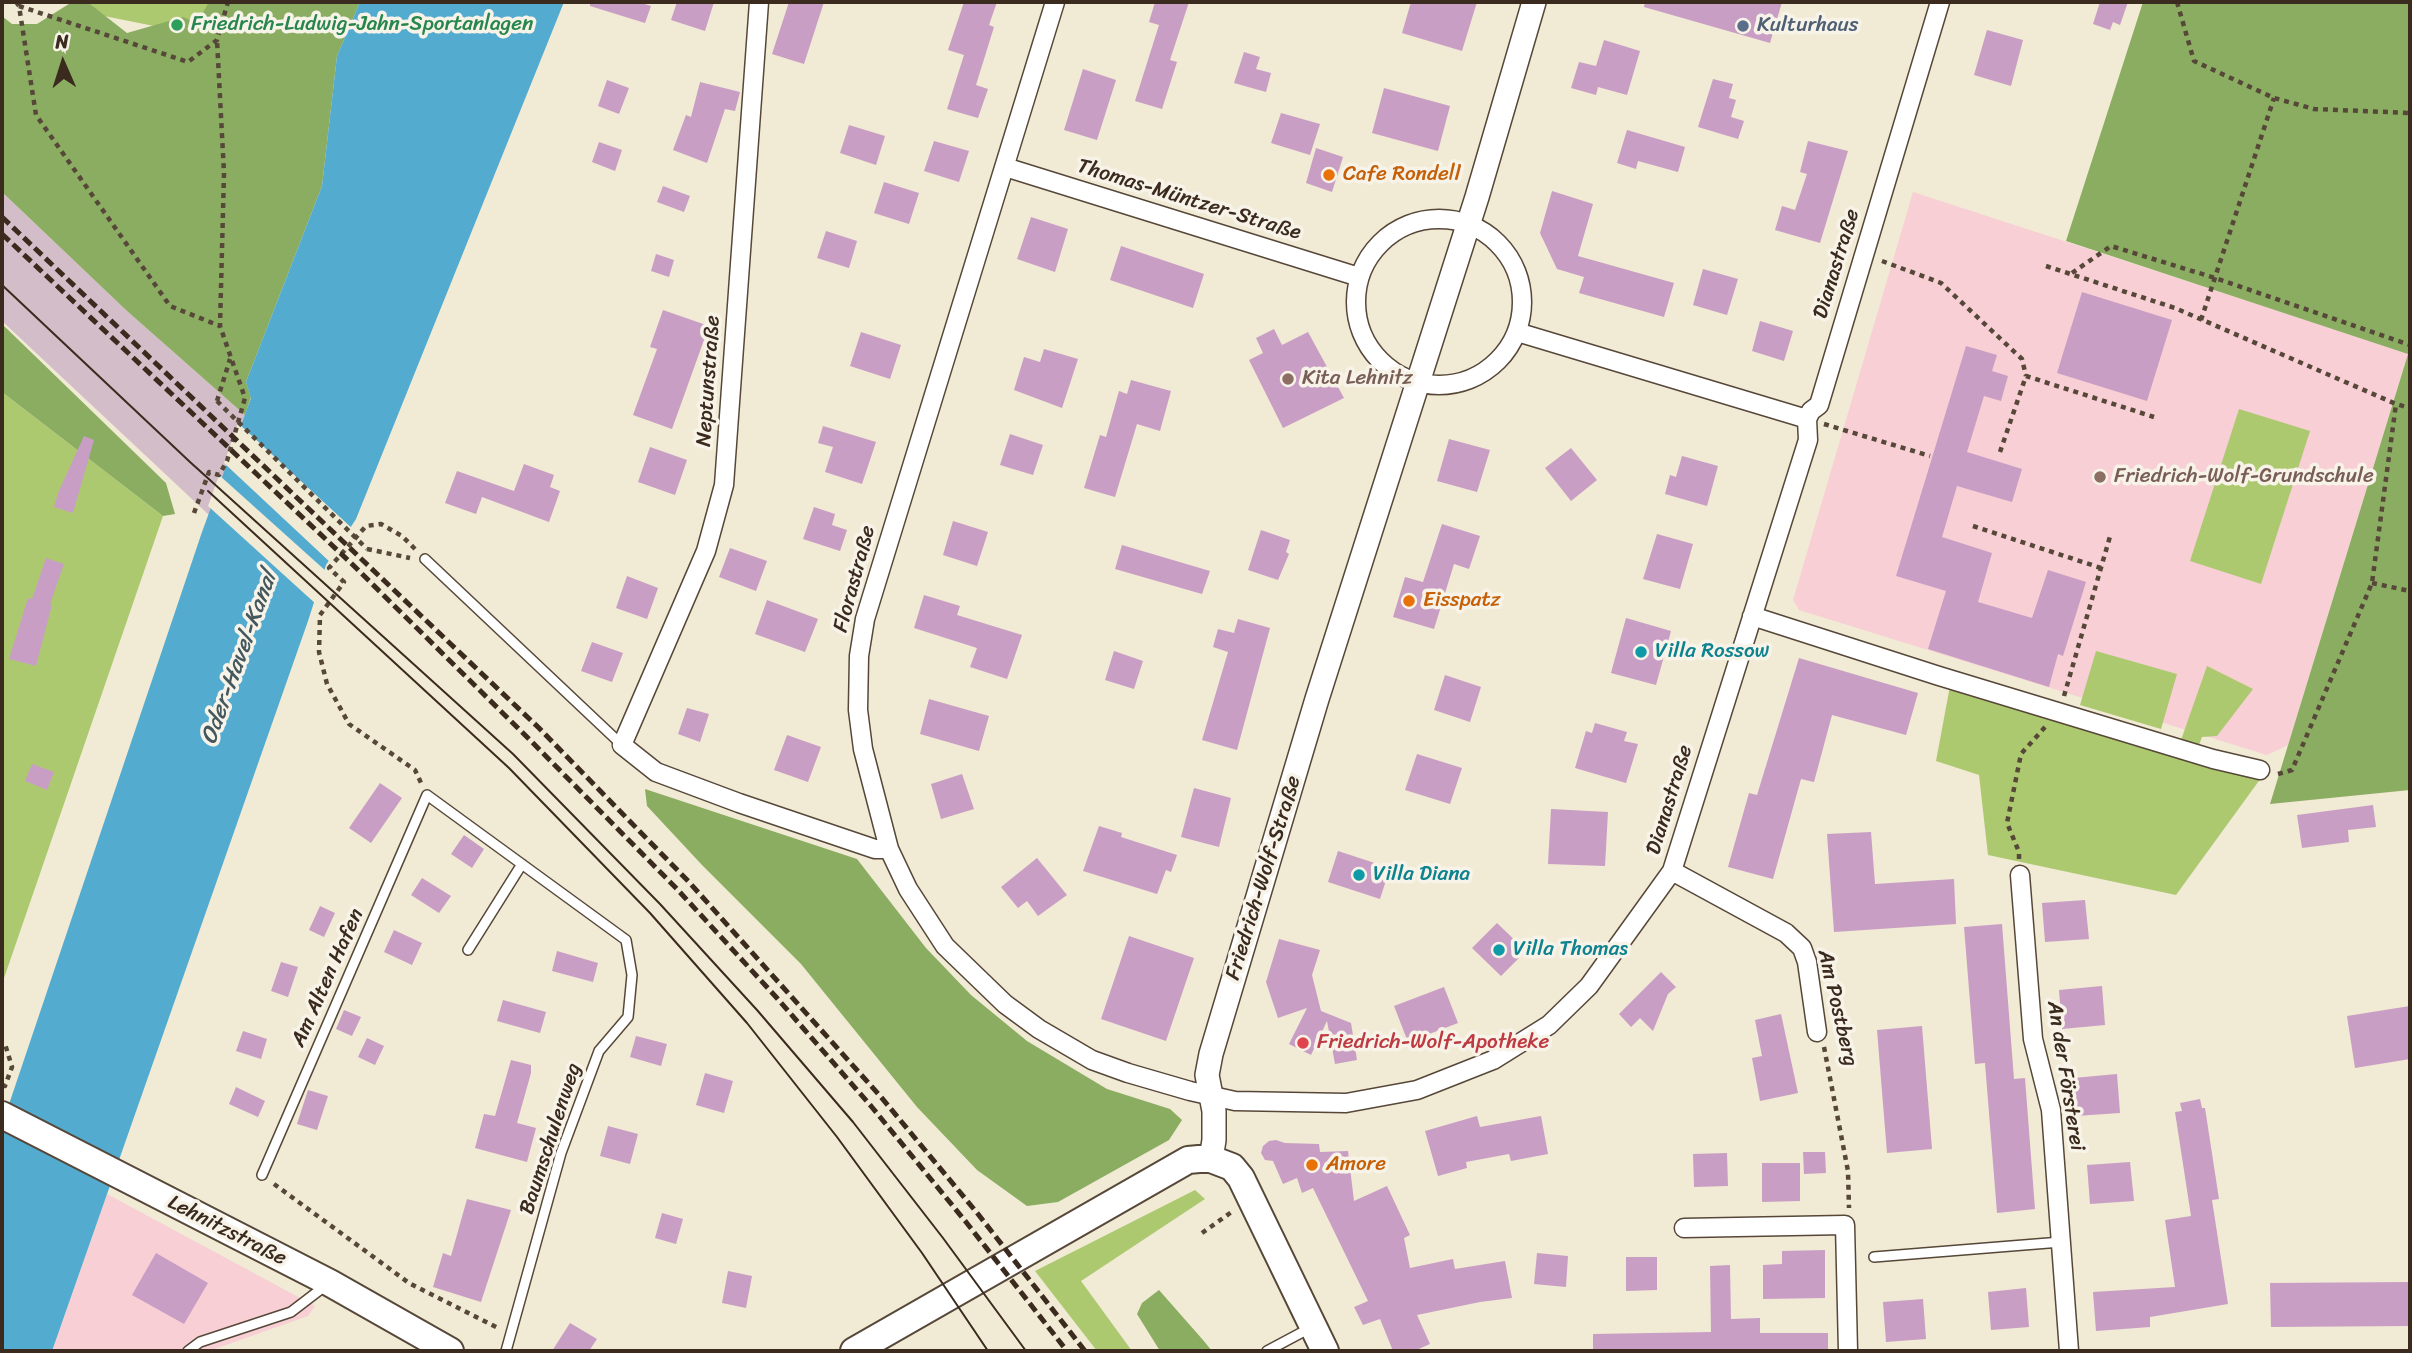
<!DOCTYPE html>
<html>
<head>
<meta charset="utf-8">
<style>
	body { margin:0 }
	#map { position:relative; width:2412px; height:1353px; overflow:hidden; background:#f1ead4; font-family:Sriracha,sans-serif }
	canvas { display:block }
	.frame { position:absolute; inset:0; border:4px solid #3b2a1e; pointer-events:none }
	.north { position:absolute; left:28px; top:28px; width:70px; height:70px; -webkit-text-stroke:5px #f7f3e8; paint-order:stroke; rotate:357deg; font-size:19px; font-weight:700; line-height:28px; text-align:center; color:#3b2a1e }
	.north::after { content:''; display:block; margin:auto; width:24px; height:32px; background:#3b2a1e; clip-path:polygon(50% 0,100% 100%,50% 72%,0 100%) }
</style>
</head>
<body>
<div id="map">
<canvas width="2412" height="1353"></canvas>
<div class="frame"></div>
<div class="north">N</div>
</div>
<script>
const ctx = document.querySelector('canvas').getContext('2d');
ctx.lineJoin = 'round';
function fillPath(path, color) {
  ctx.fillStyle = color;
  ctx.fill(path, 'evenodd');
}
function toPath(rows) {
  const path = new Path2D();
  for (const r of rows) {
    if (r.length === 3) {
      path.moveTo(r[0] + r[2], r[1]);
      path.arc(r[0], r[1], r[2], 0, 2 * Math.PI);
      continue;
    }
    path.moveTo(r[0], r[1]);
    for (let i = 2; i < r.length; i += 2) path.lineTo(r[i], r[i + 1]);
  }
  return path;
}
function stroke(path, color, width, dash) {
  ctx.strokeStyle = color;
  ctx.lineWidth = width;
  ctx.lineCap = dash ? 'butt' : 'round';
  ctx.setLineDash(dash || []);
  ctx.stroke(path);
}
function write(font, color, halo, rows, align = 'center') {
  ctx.font = font + ' Sriracha,sans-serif';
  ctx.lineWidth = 7;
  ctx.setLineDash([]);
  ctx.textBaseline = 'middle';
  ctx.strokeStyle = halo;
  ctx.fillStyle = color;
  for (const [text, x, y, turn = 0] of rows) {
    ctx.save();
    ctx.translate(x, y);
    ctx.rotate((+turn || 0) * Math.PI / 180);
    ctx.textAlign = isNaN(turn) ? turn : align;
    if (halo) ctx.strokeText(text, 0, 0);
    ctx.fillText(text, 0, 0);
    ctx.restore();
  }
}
fillPath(toPath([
	[1913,192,2408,353,2288,745,2267,755,1799,610,1793,600],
	[107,1194,315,1306,308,1316,209,1351,52,1351]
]), '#f7cfd5');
fillPath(toPath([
	[2,192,127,311,245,415,209,515,2,321]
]), '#d2bdc8');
fillPath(toPath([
	[87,2,217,2,199,35,99,15],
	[2,392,163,516,2,984],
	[2239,409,2310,431,2261,584,2190,561],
	[2096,651,2177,674,2161,729,2080,705],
	[2207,666,2253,689,2217,736,2202,737,2199,745,2269,767,2176,895,1988,855,1979,775,1936,761,1953,670,2181,740],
	[1195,1190,1205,1199,1081,1281,1132,1351,1097,1351,1035,1271]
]), '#adc970');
fillPath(toPath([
	[72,2,90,4,127,33,183,17,197,23,209,2,360,2,337,56,322,186,246,382,251,397,245,415,127,311,2,192,2,16,12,24,37,24],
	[2143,2,2410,2,2410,790,2270,804,2408,354,2066,241],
	[2,324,166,483,175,514,163,516,2,392],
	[645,789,857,859,926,948,971,995,1027,1041,1107,1089,1170,1109,1182,1120,1169,1140,1058,1202,1027,1206,977,1170,917,1107,801,964,702,865,647,806],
	[1159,1290,1203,1340,1212,1351,1160,1351,1137,1314,1142,1303]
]), '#8aad62');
fillPath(toPath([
	[360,2,564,2,356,519,326,565,308,621,52,1351,2,1351,2,1125,202,532,251,398,246,382,322,186,337,56]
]), '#53abd0');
fillPath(toPath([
	[238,423,354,530,331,563,224,463],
	[219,475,327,572,317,605,208,506]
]), '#f1ead4');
fillPath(toPath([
	[590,2,638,2,651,6,645,23,590,6],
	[677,2,714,2,705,31,671,20],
	[789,2,824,2,804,64,772,54],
	[964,2,997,2,989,25,994,27,976,85,988,89,978,118,947,109,964,55,948,50],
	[1155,2,1189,2,1170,60,1177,62,1162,109,1135,101,1159,25,1149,22],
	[1411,2,1477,2,1462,51,1402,33],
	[1645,2,1782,2,1770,43,1644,7],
	[2100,2,2128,2,2120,25,2113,22,2110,30,2093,24],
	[1987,30,2023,40,2011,86,1974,75],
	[1604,40,1640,51,1627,95,1598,87,1596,95,1571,88,1579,62,1596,66],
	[1244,52,1260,57,1256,69,1271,73,1266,92,1234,83],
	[1083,69,1116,80,1097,140,1064,130],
	[1713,79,1733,84,1729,98,1736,100,1731,117,1744,121,1738,139,1698,127],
	[607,80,629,88,619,114,598,106],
	[700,82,740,92,735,111,725,109,707,163,673,150,686,115,691,117],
	[1384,88,1450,106,1438,151,1372,133],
	[1281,113,1320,124,1310,155,1271,143],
	[849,125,885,136,876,165,840,153],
	[1627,130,1685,147,1678,172,1638,161,1636,169,1617,163],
	[934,141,969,151,959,182,924,171],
	[1808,141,1848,151,1820,243,1775,230,1782,206,1795,210,1807,174,1800,172],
	[599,142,622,150,615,171,592,162],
	[1316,148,1343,157,1332,192,1306,183],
	[884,182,919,193,909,224,874,213],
	[663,186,690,196,684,212,657,202],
	[1552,191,1593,204,1578,256,1674,283,1664,317,1579,293,1584,277,1557,269,1540,233],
	[1031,217,1068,229,1055,272,1017,259],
	[826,231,857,241,849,268,817,258],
	[1121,246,1204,274,1193,308,1110,280],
	[656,254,674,260,669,277,651,271],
	[1703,269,1738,279,1727,315,1693,305],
	[2082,292,2172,320,2147,401,2057,373],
	[663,310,709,326,672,429,633,415,657,349,650,347],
	[1760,321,1793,331,1784,361,1752,351],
	[1274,329,1282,345,1308,332,1344,398,1283,428,1249,360,1263,353,1256,338],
	[861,332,901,345,890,379,850,366],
	[1966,346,1997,355,1992,371,2008,376,2001,401,1984,396,1967,452,2022,469,2012,502,1957,486,1942,537,1992,553,1978,602,2032,618,2048,570,2086,582,2063,656,2058,654,2049,687,1928,649,1946,591,1896,576],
	[1044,349,1078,359,1062,408,1014,390,1024,357,1040,362],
	[1131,380,1171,391,1160,431,1137,424,1115,497,1084,488,1100,435,1106,437,1119,391,1127,394],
	[823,426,876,442,862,484,825,472,833,447,818,443],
	[1010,434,1043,445,1033,475,1000,465],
	[84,436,94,440,73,513,54,507,58,493],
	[1449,439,1490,450,1477,492,1437,481],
	[650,447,687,460,675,495,638,482],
	[1571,448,1597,480,1571,501,1545,468],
	[1682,456,1718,466,1707,506,1665,494,1670,475,1676,477],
	[524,464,554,475,550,487,560,491,549,522,482,497,476,514,445,503,457,471,514,491],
	[814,507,835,514,832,525,847,530,840,551,803,539],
	[953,521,988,532,977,566,943,555],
	[1442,524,1480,536,1469,569,1454,564,1434,629,1393,617,1405,577,1423,582],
	[1261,530,1290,540,1286,552,1289,554,1278,580,1248,570],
	[1657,534,1693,544,1680,589,1643,579],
	[1122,545,1210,571,1202,594,1115,569],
	[730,548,767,561,756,591,719,577],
	[46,558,64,564,50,604,52,605,36,666,9,659,28,598,32,599],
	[627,576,658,588,647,619,616,608],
	[924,595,960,606,957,615,1022,635,1007,679,970,667,977,648,914,628],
	[767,600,818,619,805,652,755,634],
	[1626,618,1671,631,1656,685,1611,673],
	[1238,619,1270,628,1237,750,1202,740,1228,652,1213,647,1218,629,1234,633],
	[592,642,623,653,612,682,581,671],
	[1114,651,1143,661,1134,689,1105,680],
	[1799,658,1918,693,1906,735,1832,715,1814,782,1801,779,1773,879,1728,867,1749,793,1757,795],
	[1445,675,1481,687,1470,722,1434,710],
	[929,699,989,716,979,751,920,734],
	[687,708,709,714,700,742,678,734],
	[1595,723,1627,732,1624,741,1638,744,1626,783,1575,768,1586,731,1592,733],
	[787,735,821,747,808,782,774,770],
	[1417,754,1462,768,1450,804,1405,790],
	[32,764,54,772,47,790,25,781],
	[962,774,974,809,941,819,931,784],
	[380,783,402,798,371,843,349,828],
	[1194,788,1231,798,1219,847,1181,837],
	[2373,805,2376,827,2348,830,2349,842,2302,848,2297,815],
	[1551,809,1608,812,1605,866,1548,864],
	[1099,826,1122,833,1121,837,1177,855,1171,872,1166,870,1157,894,1083,871],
	[1871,832,1875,884,1954,879,1956,924,1834,932,1827,834],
	[464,835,484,849,472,868,451,854],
	[1338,851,1390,868,1380,899,1328,882],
	[1037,858,1067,895,1038,916,1027,901,1018,908,1001,887],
	[422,878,451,896,439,913,411,895],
	[2085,900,2089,939,2045,942,2042,903],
	[320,906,335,913,324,937,309,930],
	[1497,923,1526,951,1501,976,1472,948],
	[2002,924,2014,1079,2025,1078,2035,1209,1997,1213,1985,1063,1975,1064,1964,927],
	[394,930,422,943,412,965,384,952],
	[1129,936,1194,958,1166,1041,1101,1019],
	[1279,939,1320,950,1312,975,1321,1011,1351,1023,1357,1060,1335,1064,1327,1021,1311,1055,1289,1044,1307,1008,1278,1018,1266,982],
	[557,951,598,963,593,982,552,971],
	[281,962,298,967,288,997,271,991],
	[1661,972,1676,987,1668,994,1653,1031,1640,1018,1631,1027,1619,1014],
	[2102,986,2105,1025,2062,1029,2059,990],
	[1444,987,1458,1023,1408,1042,1394,1006],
	[503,1000,546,1012,540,1033,497,1021],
	[2410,1006,2410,1059,2355,1068,2347,1016],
	[344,1010,361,1017,352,1036,336,1029],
	[1781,1014,1798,1093,1760,1101,1752,1058,1762,1056,1755,1020],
	[1922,1026,1932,1149,1887,1153,1877,1030],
	[243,1031,267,1039,261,1059,236,1051],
	[636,1036,667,1044,661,1066,630,1057],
	[367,1038,384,1046,375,1065,358,1057],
	[511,1060,531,1065,531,1073,517,1123,536,1128,527,1162,475,1148,484,1114,495,1116],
	[705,1073,733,1081,724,1113,696,1105],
	[2117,1074,2120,1113,2076,1116,2073,1078],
	[236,1087,265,1101,258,1117,229,1104],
	[308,1090,328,1096,317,1130,297,1124],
	[2200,1099,2202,1108,2205,1108,2219,1199,2212,1200,2228,1304,2150,1317,2150,1327,2096,1331,2093,1292,2175,1287,2165,1220,2191,1216,2175,1112,2182,1111,2180,1103],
	[1477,1116,1480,1127,1541,1116,1548,1154,1511,1161,1509,1154,1466,1162,1467,1168,1438,1176,1425,1131],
	[608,1126,638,1134,630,1164,600,1156],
	[1276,1140,1285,1143,1319,1144,1320,1152,1348,1151,1354,1201,1387,1186,1410,1235,1404,1238,1410,1268,1453,1259,1455,1269,1505,1261,1512,1298,1480,1302,1417,1315,1430,1344,1414,1351,1393,1351,1380,1319,1363,1325,1354,1307,1368,1301,1313,1188,1302,1193,1297,1178,1283,1184,1273,1161,1265,1160,1261,1153,1263,1146,1269,1141],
	[1803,1152,1825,1152,1826,1173,1804,1174],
	[1727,1153,1728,1186,1694,1187,1693,1154],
	[2130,1162,2134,1201,2090,1204,2087,1165],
	[1762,1163,1800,1163,1800,1201,1762,1202],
	[467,1199,511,1210,481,1302,433,1287,443,1253,451,1256],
	[662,1213,683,1219,676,1244,655,1238],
	[1825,1250,1825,1298,1763,1299,1763,1265,1782,1264,1782,1251],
	[156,1253,208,1283,184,1324,132,1295],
	[1537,1253,1568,1256,1566,1287,1534,1284],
	[1626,1257,1657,1257,1657,1290,1626,1291],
	[1730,1265,1731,1319,1760,1318,1760,1333,1828,1333,1828,1351,1593,1351,1593,1334,1711,1332,1710,1266],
	[728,1271,752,1276,746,1308,722,1303],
	[2410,1282,2410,1326,2271,1327,2270,1283],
	[2026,1288,2029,1327,1991,1330,1988,1292],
	[1923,1299,1926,1339,1886,1342,1883,1302],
	[570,1323,597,1339,589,1351,552,1351]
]), '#c99ec4');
const service = toPath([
	[425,559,622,745],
	[468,950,522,864],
	[262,1175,427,795,626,940,632,975,628,1017,599,1051,561,1153,506,1351],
	[1874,1257,2061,1242],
	[188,1351,200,1342,291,1312,325,1286],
	[1267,1351,1312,1327]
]);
const minor = toPath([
	[759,2,724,485,706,551,622,745,656,772,739,803,875,849,889,849],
	[1055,2,865,619,859,656,858,710,863,749,889,849,908,889,945,946,1005,1004,1039,1029,1092,1060,1128,1073,1190,1091,1235,1101,1346,1103,1417,1090,1493,1060,1549,1025,1589,986,1672,871,1808,440,1807,419,1811,411,1819,405,1940,2],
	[1005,167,1359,277],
	[1439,302,83],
	[1517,332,1807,419],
	[1752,616,1939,676,2213,759,2260,770],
	[1672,871,1786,933,1802,948,1807,962,1817,1032],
	[2020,875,2033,1039,2051,1110,2069,1351],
	[1684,1228,1845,1225,1848,1351]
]);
const tertiary = toPath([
	[1211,1159,1214,1140,1214,1111,1207,1075,1211,1054,1317,699,1477,197,1534,2]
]);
const secondary = toPath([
	[2,1115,330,1283,450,1351],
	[854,1351,1188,1160,1199,1159,1211,1159,1232,1167,1241,1178,1325,1351]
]);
stroke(service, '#564739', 12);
stroke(minor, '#564739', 21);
stroke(tertiary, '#564739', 26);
stroke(secondary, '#564739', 30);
stroke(toPath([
	[16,2,19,6,36,115,170,306,220,326],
	[2177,2,2194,61,2274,98,2314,109,2410,113],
	[19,6,188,62,217,40,228,2],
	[1882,261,1941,283,2022,359,2026,376],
	[2046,266,2175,308,2396,404,2410,408],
	[2072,273,2111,246,2215,278,2410,345],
	[2201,320,2274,98],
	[217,401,230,359],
	[1824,424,1930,456],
	[2000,452,2026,376,2154,417],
	[194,513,209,472,219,475,227,461,245,398,220,326,224,173,217,40],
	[1973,526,2101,568],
	[367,549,410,558],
	[415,549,402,536,381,524,366,526,329,568,344,582,320,615,319,652,327,684,349,724,415,770,422,785],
	[2372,583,2410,591],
	[2064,696,2111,533],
	[2278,774,2292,770,2372,583,2396,404],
	[2019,859,2019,852,2007,823,2021,754,2045,727],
	[1824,1047,1848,1171,1849,1208],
	[2,1085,5,1086,12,1067,5,1044],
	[274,1184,409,1283,498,1328],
	[1202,1233,1233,1211]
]), '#564739', 4.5, [5, 5]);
stroke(service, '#fff', 9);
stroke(minor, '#fff', 18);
stroke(tertiary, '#fff', 23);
stroke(secondary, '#fff', 26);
stroke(toPath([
	[2,285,190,462,513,754,660,904,757,1010,853,1122,943,1238,1026,1351],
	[208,491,509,768,650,913,747,1023,837,1137,922,1253,988,1351]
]), '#3b2a1e', 2);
stroke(toPath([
	[2,217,539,728,689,882,881,1097,978,1214,1085,1351],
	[2,234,352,564,528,738,677,889,776,997,871,1106,966,1222,1067,1351]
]), '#3b2a1e', 5, [10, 5]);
stroke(toPath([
	[217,401,367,549]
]), '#564739', 4.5, [5, 5]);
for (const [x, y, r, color] of [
	[177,25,7,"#2e9e5b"],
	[1743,26,7,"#5c6f8a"],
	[1329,175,7,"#e8710a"],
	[1288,379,7,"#8d6e63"],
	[2100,477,7,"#8d6e63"],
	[1409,601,7,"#e8710a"],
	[1641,652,7,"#0f9aa8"],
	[1359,875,7,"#0f9aa8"],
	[1499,950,7,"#0f9aa8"],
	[1303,1043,7,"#e0444e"],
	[1312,1165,7,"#e8710a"]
]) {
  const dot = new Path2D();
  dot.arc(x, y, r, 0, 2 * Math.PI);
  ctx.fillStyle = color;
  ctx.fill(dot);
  stroke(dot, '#f7f3e8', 2.5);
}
write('21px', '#27864d', '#f7f3e8', [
	["Friedrich-Ludwig-Jahn-Sportanlagen",191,25]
], 'left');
write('21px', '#4e5e75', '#f7f3e8', [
	["Kulturhaus",1757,26]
], 'left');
write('21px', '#c56008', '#f7f3e8', [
	["Cafe Rondell",1343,175],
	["Eisspatz",1423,601],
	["Amore",1326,1165]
], 'left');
write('21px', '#3b2a1e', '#f7f3e8', [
	["Thomas-Müntzer-Straße",1189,200,17],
	["Dianastraße",1837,264,-73],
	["Neptunstraße",709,381,-86],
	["Florastraße",855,579,-75],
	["Dianastraße",1670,800,-73],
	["Friedrich-Wolf-Straße",1264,878,-73],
	["Am Alten Hafen",328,978,-66],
	["Am Postberg",1837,1008,77],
	["An der Försterei",2065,1076,81],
	["Baumschulenweg",551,1139,-72],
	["Lehnitzstraße",227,1231,27]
]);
write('21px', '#785e54', '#f7f3e8', [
	["Kita Lehnitz",1302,379],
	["Friedrich-Wolf-Grundschule",2114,477]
], 'left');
write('21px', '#0d838f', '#f7f3e8', [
	["Villa Rossow",1655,652],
	["Villa Diana",1373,875],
	["Villa Thomas",1513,950]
], 'left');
write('21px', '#be3a42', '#f7f3e8', [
	["Friedrich-Wolf-Apotheke",1317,1043]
], 'left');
write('italic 23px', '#43575c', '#f7f3e8', [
	["Oder-Havel-Kanal",240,658,-70]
]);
</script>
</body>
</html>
